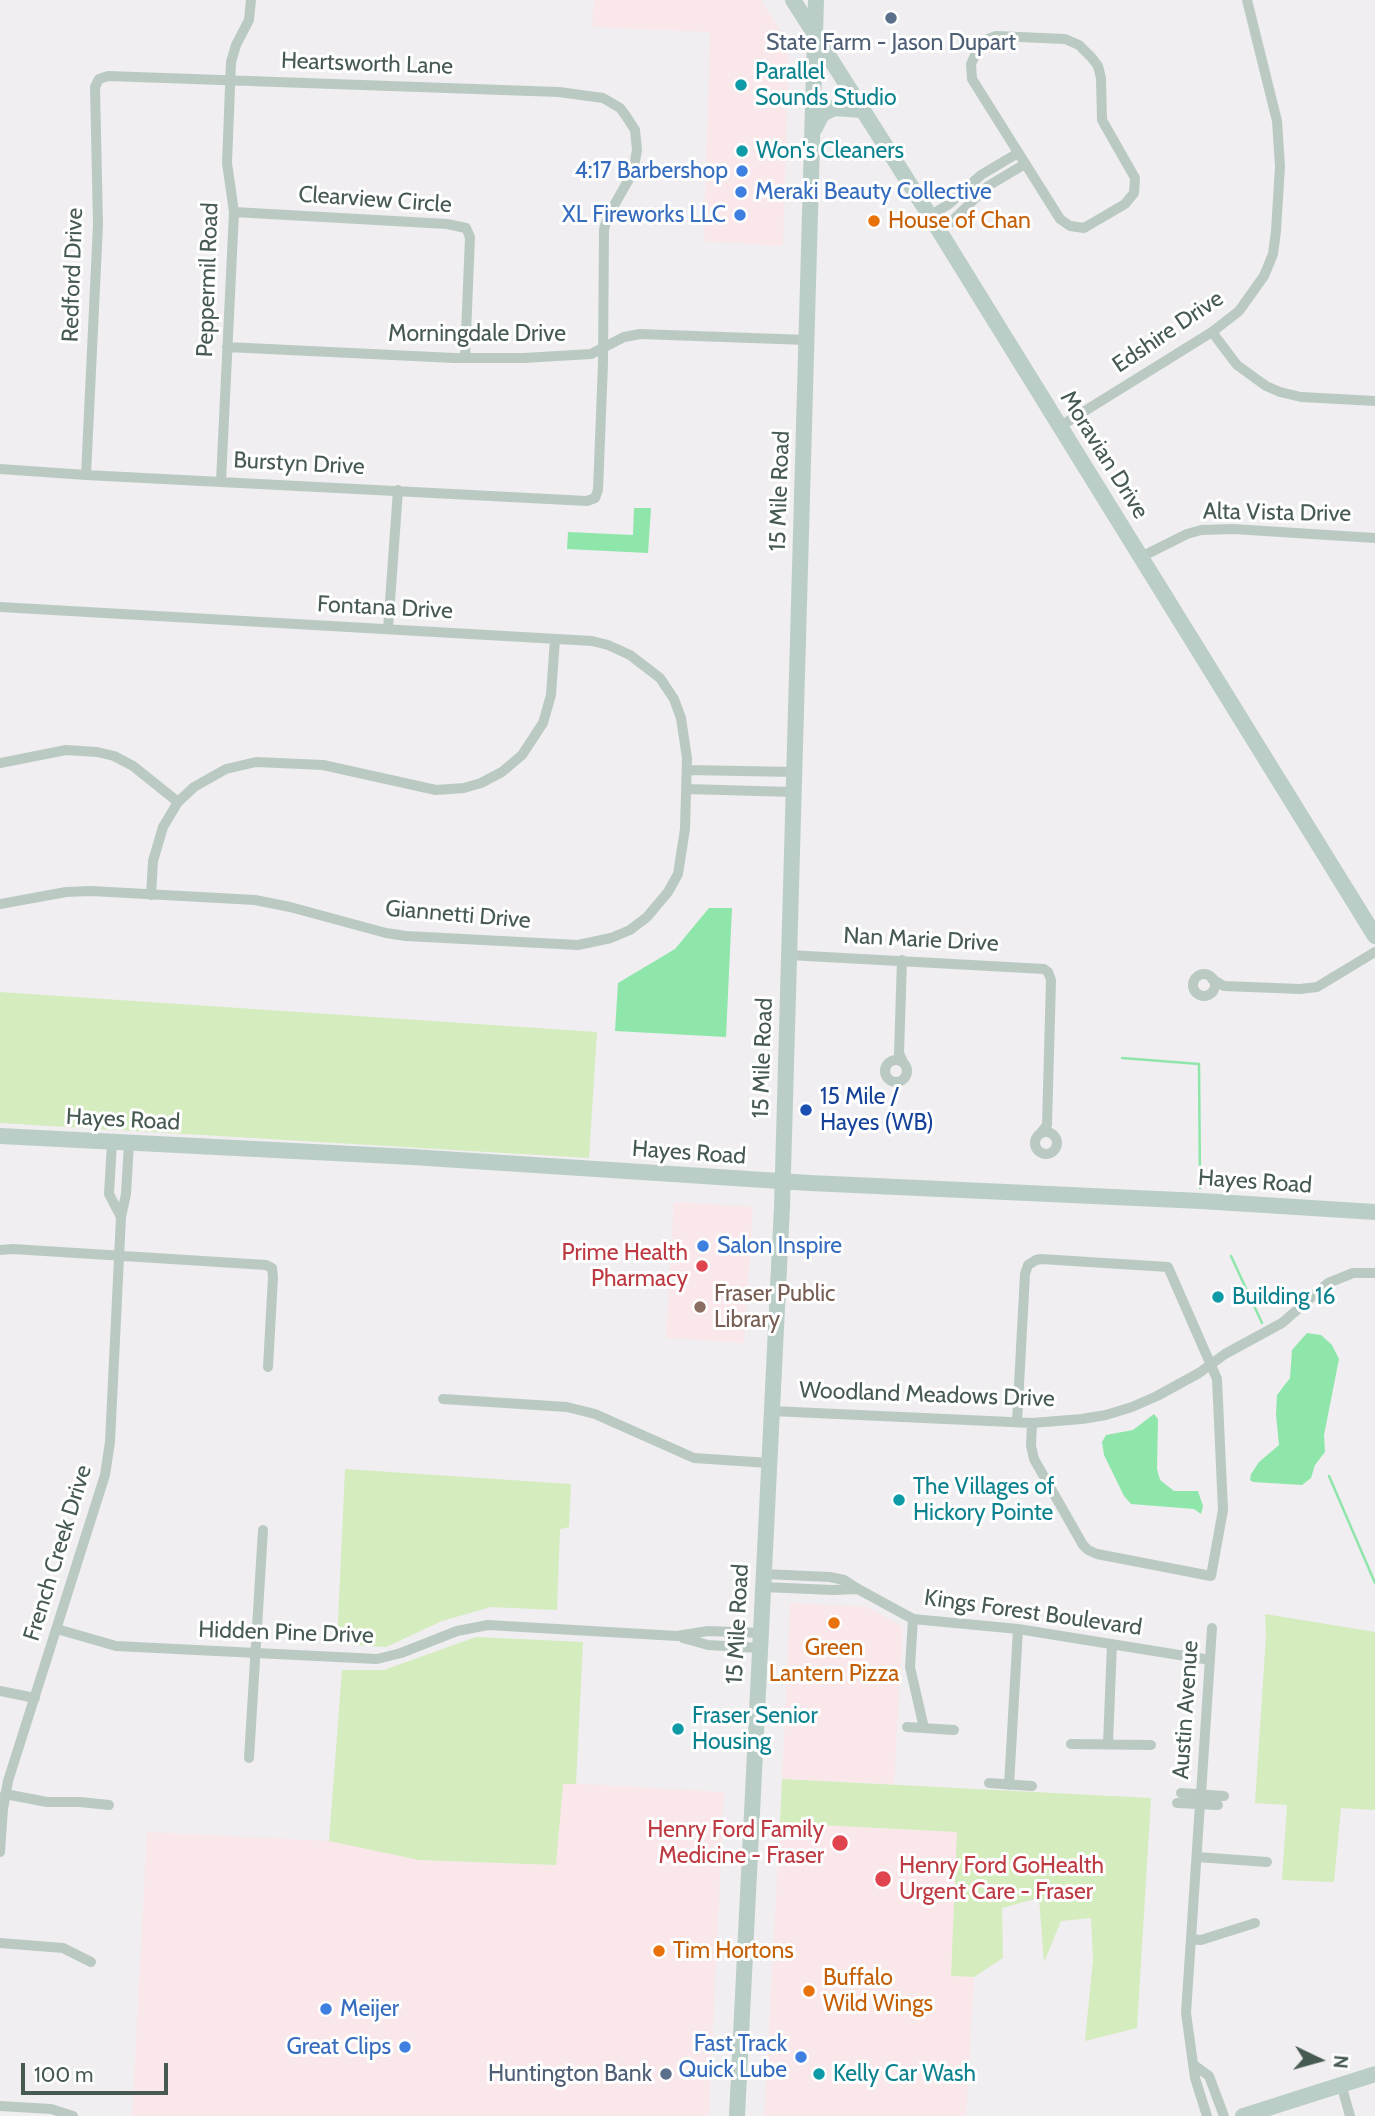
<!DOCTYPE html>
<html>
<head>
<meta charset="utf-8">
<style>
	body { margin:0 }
	#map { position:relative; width:1375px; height:2116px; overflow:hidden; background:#f0eef0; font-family:Cabin,sans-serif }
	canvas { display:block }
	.north { position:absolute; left:1284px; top:2025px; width:70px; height:70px; -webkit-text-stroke:5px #fff; paint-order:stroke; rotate:95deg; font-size:19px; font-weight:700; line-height:28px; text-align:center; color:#475a52 }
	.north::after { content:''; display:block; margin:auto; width:24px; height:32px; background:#475a52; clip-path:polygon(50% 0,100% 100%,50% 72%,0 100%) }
	.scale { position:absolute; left:21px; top:2063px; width:147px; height:32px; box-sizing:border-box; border:4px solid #475a52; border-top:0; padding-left:9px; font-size:21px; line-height:24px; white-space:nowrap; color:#475a52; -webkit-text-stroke:5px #fff; paint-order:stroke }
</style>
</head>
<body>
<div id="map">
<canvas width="1375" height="2116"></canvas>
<div class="north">N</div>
<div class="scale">100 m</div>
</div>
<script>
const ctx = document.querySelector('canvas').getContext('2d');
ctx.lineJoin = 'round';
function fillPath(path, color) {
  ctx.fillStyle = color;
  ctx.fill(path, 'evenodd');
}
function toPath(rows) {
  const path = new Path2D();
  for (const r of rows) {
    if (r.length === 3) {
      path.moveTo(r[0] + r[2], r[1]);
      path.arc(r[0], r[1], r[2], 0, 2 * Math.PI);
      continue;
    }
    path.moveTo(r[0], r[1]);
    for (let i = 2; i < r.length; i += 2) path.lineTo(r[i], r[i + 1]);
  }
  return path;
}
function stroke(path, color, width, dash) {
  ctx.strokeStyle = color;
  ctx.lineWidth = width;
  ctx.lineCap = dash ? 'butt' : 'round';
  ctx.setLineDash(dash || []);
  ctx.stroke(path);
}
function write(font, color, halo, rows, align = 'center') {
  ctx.font = font + ' Cabin,sans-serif';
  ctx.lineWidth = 6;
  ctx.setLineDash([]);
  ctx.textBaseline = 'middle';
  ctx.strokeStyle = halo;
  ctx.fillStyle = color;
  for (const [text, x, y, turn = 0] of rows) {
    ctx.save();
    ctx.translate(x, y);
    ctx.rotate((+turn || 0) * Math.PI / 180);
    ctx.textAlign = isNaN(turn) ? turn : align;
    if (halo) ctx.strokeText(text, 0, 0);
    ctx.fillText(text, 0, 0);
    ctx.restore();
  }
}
fillPath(toPath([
	[594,0,761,0,789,45,783,246,704,241,710,32,592,27],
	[674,1202,753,1207,744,1343,666,1338],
	[790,1603,867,1607,903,1627,894,1784,782,1779],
	[563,1783,724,1792,709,2116,132,2116,147,1832,329,1841,419,1860,555,1865],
	[780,1823,958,1832,951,1976,974,1977,966,2116,764,2116]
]), '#fae7ea');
fillPath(toPath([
	[0,992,597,1032,589,1158,0,1123],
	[345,1469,571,1484,569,1527,560,1529,557,1610,491,1607,442,1621,386,1647,337,1644],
	[1265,1614,1375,1632,1375,1810,1341,1808,1334,1882,1282,1880,1287,1805,1255,1803,1266,1636],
	[476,1637,583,1642,576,1784,563,1784,556,1865,419,1860,329,1841,342,1670,384,1670],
	[782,1779,1151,1798,1137,2028,1085,2041,1093,1959,1091,1918,1061,1921,1044,1962,1039,1898,1002,1908,1003,1958,974,1977,951,1976,957,1832,780,1823]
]), '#d4ecbe');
fillPath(toPath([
	[634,508,651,508,648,553,567,549,568,532,633,535],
	[709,908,732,908,726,1037,615,1031,618,983,675,949],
	[1307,1333,1321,1335,1332,1345,1339,1359,1324,1435,1325,1452,1315,1465,1311,1478,1302,1485,1253,1482,1250,1480,1251,1474,1259,1462,1279,1445,1276,1415,1277,1395,1290,1378,1292,1350],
	[1154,1414,1158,1419,1157,1469,1160,1480,1174,1491,1198,1491,1203,1506,1201,1514,1194,1509,1131,1504,1124,1496,1104,1455,1102,1442,1106,1435,1133,1430]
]), '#8ee6ab');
stroke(toPath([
	[1122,1058,1199,1064,1200,1188],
	[1231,1256,1262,1323],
	[1329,1476,1375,1583]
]), '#8ee6ab', 2.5);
stroke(toPath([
	[996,36,1065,39,1079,45,1092,58,1098,66,1101,78,1102,120,1135,178,1134,193,1125,204,1084,228,1070,226,1060,219,972,79,971,64,976,53,988,39,996,36],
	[234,212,447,224,466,228,470,237,465,358],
	[930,216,949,204,981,175,1018,153],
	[939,230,951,222,988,186,1025,164],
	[1212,332,1237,365,1266,386,1280,392,1301,397,1375,401],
	[227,347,454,358,524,358,591,354,624,337,640,334,807,340],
	[1059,427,1212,332,1239,311,1264,276,1273,254,1276,231,1280,166,1277,121,1247,0],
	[0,469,86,475,587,501,595,498,598,490,603,363,604,229,608,216,633,172,637,150,635,130,626,116,620,108,603,98,559,92,108,76,99,79,95,87,98,225,86,475],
	[221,481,234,212,227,163,231,62,236,45,249,20,251,0],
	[1141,557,1187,534,1201,530,1233,529,1375,538],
	[0,607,592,641,608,645,630,655,660,678,674,699,681,718,687,758,685,829,678,874,668,892,647,917,630,930,611,938,578,945,406,936,386,933,290,907,255,900,91,891,66,892,0,904],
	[388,629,398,490],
	[0,763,66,750,97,752,114,756,133,766,178,802],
	[687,770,795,772],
	[686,789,794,792],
	[151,895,153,861,163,827,178,802,194,787,226,769,256,762,323,765,436,790,464,788,481,783,502,772,522,755,543,723,551,695,555,639],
	[789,955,1044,969,1048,972,1051,980,1047,1125,1039,1135],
	[902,960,899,1053,903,1062],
	[1204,985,11],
	[1212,979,1224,986,1300,989,1317,987,1375,952],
	[896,1071,11],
	[1046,1143,11],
	[112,1143,109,1194,121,1217],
	[0,1250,13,1249,266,1265,272,1268,273,1277,268,1367],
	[443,1399,567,1407,595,1414,694,1458,769,1463],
	[772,1411,1032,1423,1082,1419,1106,1415,1132,1407,1157,1396,1199,1373,1225,1354,1282,1323,1328,1283,1353,1273,1375,1273],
	[1017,1422,1025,1274,1028,1265,1036,1260,1041,1259,1168,1267,1217,1379,1223,1510,1211,1576,1097,1554,1088,1550,1083,1545,1034,1459,1031,1446,1032,1423],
	[763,1587,833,1590,858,1589,844,1580,830,1577,764,1574],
	[858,1589,913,1619,1018,1629,1210,1660],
	[913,1619,910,1667,924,1728],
	[57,1629,116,1646,377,1659,401,1653,457,1631,488,1625,677,1636,708,1631,761,1633],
	[683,1638,708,1645,760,1648],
	[0,1691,35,1698],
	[907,1727,954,1730],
	[1071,1744,1151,1745],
	[1108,1744,1112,1644],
	[249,1758,263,1530],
	[989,1783,1032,1786],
	[1009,1785,1018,1629],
	[1181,1793,1224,1796],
	[5,1794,47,1802,80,1802,109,1805],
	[1201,1794,1212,1628],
	[1177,1803,1218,1805],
	[1200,1804,1186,2013,1195,2078,1207,2116],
	[0,1852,3,1809,8,1781,105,1475,110,1442,121,1217,126,1194,129,1143],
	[1197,1857,1267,1862],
	[1191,1939,1201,1940,1255,1923],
	[0,1943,63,1948,91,1962],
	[1194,2065,1209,2076,1224,2116],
	[1341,2084,1350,2116],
	[0,2106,51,2109,73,2116]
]), '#bacac3', 10);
stroke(toPath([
	[793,0,930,216,1375,936],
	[815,128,822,114,834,108,862,110],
	[0,1136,412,1157,810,1183,1201,1201,1375,1212],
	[737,2116,782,1207,816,0],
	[1243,2116,1375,2074]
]), '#bacec7', 16);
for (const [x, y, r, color] of [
	[891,18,7,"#5c6f8a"],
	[741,85,7,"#0f9aa8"],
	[742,151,7,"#0f9aa8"],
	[742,171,7,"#3f7fe0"],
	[741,192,7,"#3f7fe0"],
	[740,215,7,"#3f7fe0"],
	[874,221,7,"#e8710a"],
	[806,1110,7,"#1a4fb4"],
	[703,1246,7,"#3f7fe0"],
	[702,1266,7,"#e0444e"],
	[1218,1297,7,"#0f9aa8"],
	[700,1307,7,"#8d6e63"],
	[899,1500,7,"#0f9aa8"],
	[834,1623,7,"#e8710a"],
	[678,1729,7,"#0f9aa8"],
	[840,1843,9,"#e0444e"],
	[883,1879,9,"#e0444e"],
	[659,1951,7,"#e8710a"],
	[809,1991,7,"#e8710a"],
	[326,2009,7,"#3f7fe0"],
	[405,2047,7,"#3f7fe0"],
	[801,2057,7,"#3f7fe0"],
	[666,2074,7,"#5c6f8a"],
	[819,2074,7,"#0f9aa8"]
]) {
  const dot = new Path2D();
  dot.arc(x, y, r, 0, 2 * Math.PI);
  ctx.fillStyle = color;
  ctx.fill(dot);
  stroke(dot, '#fff', 2.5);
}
write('23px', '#4e5e75', '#fff', [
	["State Farm - Jason Dupart",891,43],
	["Huntington Bank",652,2074,"right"]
]);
write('23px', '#475a52', '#fff', [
	["Heartsworth Lane",367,64,2],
	["Clearview Circle",375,200,4],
	["Redford Drive",73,275,-88],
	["Peppermil Road",208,280,-88],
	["Edshire Drive",1168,332,-34],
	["Morningdale Drive",477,334],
	["Moravian Drive",1104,455,58],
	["Burstyn Drive",299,464,3],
	["15 Mile Road",780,491,-88],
	["Alta Vista Drive",1277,513,1],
	["Fontana Drive",385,608,3],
	["Giannetti Drive",458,915,5],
	["Nan Marie Drive",921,940,3],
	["15 Mile Road",763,1058,-88],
	["Hayes Road",123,1120,3],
	["Hayes Road",689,1153,4],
	["Hayes Road",1255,1182,4],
	["Woodland Meadows Drive",927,1395,2],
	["French Creek Drive",58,1553,-73],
	["Kings Forest Boulevard",1033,1613,8],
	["15 Mile Road",738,1624,-87],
	["Hidden Pine Drive",286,1633,2],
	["Austin Avenue",1186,1710,-86]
]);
write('23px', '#0d838f', '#fff', [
	["Parallel",755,72],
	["Sounds Studio",755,98],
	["Won's Cleaners",756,151],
	["Building 16",1232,1297],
	["The Villages of",913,1487],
	["Hickory Pointe",913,1513],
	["Fraser Senior",692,1716],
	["Housing",692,1742],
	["Kelly Car Wash",833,2074]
], 'left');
write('23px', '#366cbe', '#fff', [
	["4:17 Barbershop",728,171],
	["Meraki Beauty Collective",755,192,"left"],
	["XL Fireworks LLC",726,215],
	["Salon Inspire",717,1246,"left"],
	["Meijer",340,2009,"left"],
	["Fast Track",787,2044],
	["Quick Lube",787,2070],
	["Great Clips",391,2047]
], 'right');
write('23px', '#c56008', '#fff', [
	["House of Chan",888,221],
	["Green",834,1648,"center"],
	["Lantern Pizza",834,1674,"center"],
	["Tim Hortons",673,1951],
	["Buffalo",823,1978],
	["Wild Wings",823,2004]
], 'left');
write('23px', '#164399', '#fff', [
	["15 Mile /",820,1097],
	["Hayes (WB)",820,1123]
], 'left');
write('23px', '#be3a42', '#fff', [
	["Prime Health",688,1253],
	["Pharmacy",688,1279],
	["Henry Ford Family",824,1830],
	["Medicine - Fraser",824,1856],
	["Henry Ford GoHealth",899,1866,"left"],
	["Urgent Care - Fraser",899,1892,"left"]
], 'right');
write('23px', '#785e54', '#fff', [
	["Fraser Public",714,1294],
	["Library",714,1320]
], 'left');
</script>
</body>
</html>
